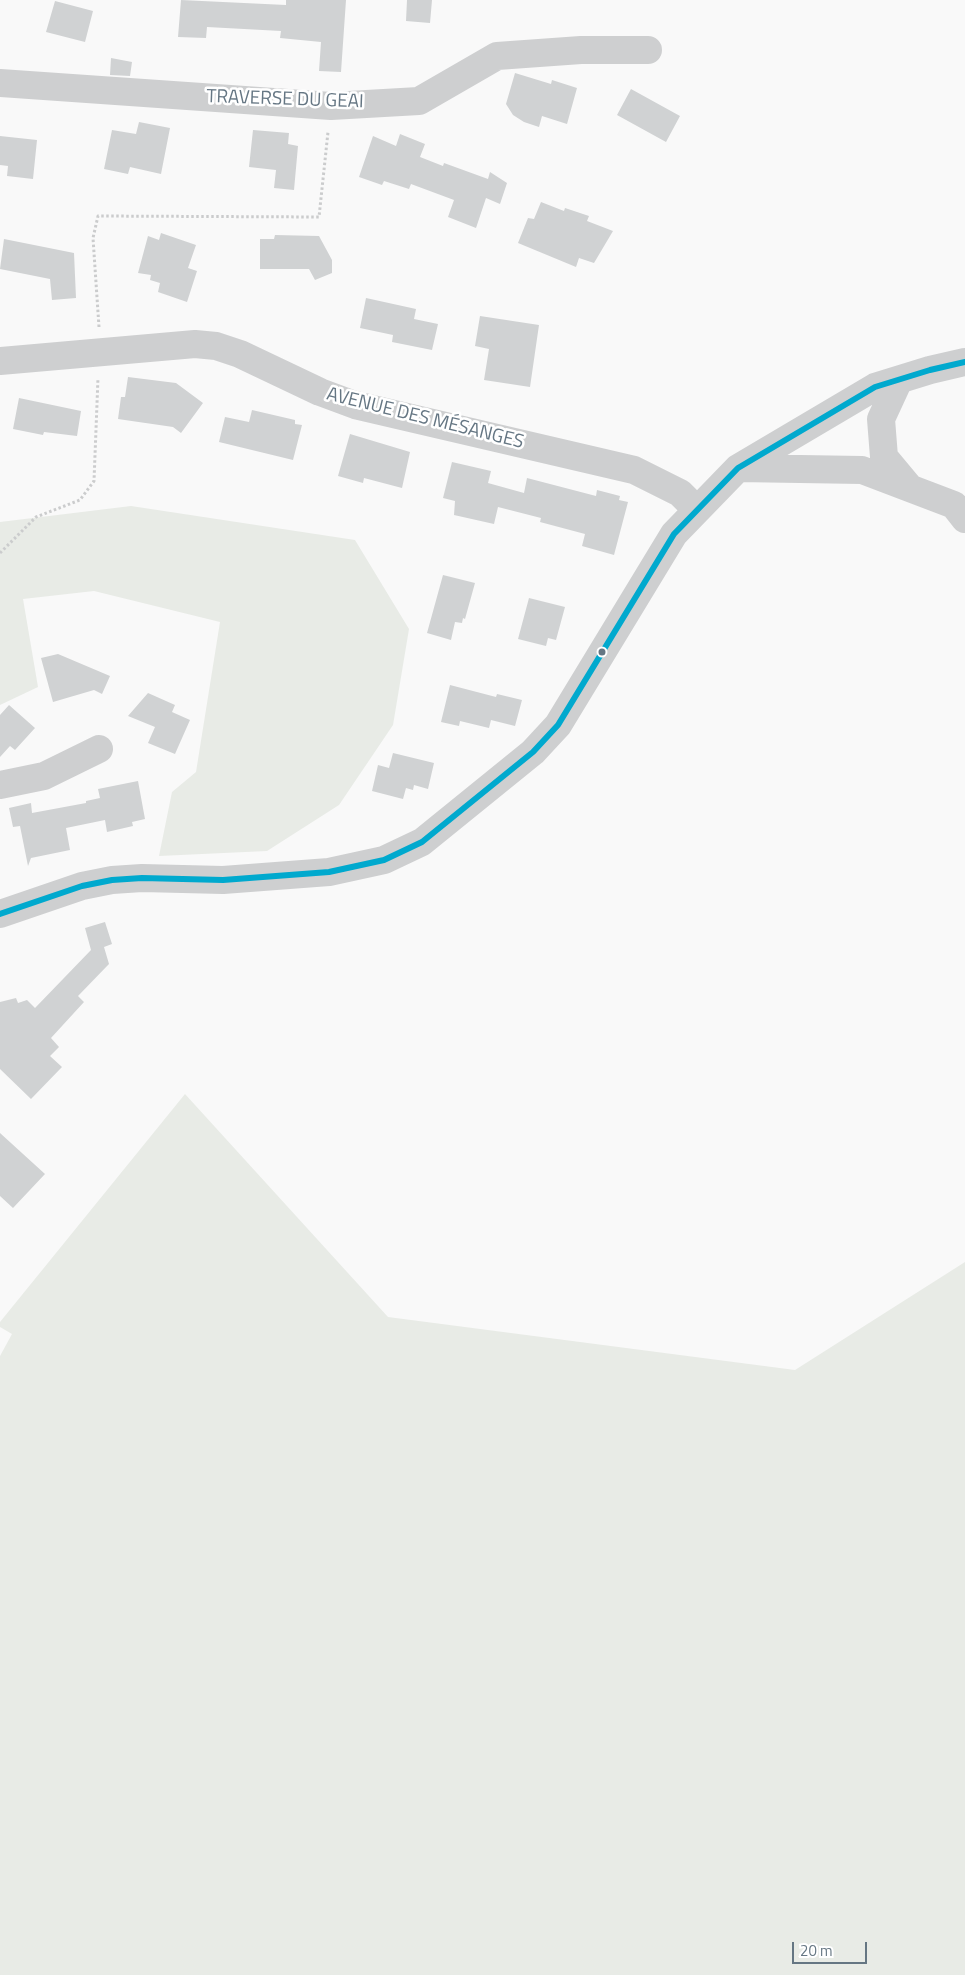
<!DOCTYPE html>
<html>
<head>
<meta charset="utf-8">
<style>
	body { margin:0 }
	#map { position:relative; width:965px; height:1975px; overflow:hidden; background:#f9f9f9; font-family:"Titillium Web",sans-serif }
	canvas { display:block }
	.scale { position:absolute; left:792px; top:1942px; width:75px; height:22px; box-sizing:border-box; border:2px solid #657683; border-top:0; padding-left:6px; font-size:15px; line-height:18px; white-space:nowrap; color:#657683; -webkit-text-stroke:4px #fff; paint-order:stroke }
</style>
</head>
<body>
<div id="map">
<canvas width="965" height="1975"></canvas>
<div class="scale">20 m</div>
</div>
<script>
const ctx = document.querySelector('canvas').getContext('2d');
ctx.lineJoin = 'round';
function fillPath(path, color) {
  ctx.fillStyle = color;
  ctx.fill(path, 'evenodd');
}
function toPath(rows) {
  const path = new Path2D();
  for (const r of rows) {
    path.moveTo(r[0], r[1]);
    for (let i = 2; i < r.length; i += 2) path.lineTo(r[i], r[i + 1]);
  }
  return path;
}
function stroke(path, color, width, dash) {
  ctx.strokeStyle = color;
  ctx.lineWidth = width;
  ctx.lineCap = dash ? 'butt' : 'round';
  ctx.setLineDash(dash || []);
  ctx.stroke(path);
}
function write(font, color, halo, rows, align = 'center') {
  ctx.font = font + ' "Titillium Web",sans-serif';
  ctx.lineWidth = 5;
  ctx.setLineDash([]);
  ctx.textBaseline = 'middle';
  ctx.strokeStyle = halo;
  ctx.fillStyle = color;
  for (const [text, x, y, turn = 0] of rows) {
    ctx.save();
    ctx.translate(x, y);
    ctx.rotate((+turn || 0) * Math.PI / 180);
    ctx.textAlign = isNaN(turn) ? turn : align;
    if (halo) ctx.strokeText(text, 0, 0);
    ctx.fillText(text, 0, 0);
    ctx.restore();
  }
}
fillPath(toPath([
	[131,506,355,540,409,629,393,725,339,805,267,851,159,856,172,792,196,772,220,622,94,591,23,599,38,687,0,705,0,522],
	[185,1094,388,1317,795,1370,965,1262,965,1975,0,1975,0,1356,12,1334,0,1327,0,1322]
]), '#e8ebe6');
fillPath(toPath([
	[181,0,286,5,286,0,346,0,341,72,319,71,321,42,280,38,281,31,207,27,206,38,178,37],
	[407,0,432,0,430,23,406,21],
	[55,1,93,11,85,42,46,32],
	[111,58,132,62,130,76,110,75],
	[515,73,551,84,552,80,577,88,567,124,542,116,539,127,524,122,513,115,506,104],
	[631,89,680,116,666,142,617,115],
	[139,122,170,128,161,174,130,167,128,174,104,169,112,130,136,134],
	[253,130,289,133,288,144,298,146,294,190,274,188,276,170,249,167],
	[400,134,425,144,420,157,443,166,444,163,488,179,490,172,507,183,500,204,486,198,476,228,448,217,454,200,411,184,409,189,384,181,382,185,359,177,373,136,396,146],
	[0,136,37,140,33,179,7,176,8,166,0,165],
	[541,202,564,211,565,208,589,216,587,221,613,231,594,263,579,258,576,267,518,243,528,218,534,219],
	[161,233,196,245,188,268,197,271,187,302,158,292,160,283,150,280,151,275,138,273,148,236,159,240],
	[275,235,319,236,332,260,332,273,315,280,309,269,260,269,260,239,274,239],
	[4,239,74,253,76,298,52,300,50,279,0,269],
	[366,298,416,309,414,319,438,324,432,350,392,342,393,335,360,328],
	[480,316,539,325,530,387,484,380,489,349,475,346],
	[128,377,176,383,203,403,181,433,173,427,118,419,121,397,125,397],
	[19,398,81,411,77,436,44,432,43,435,13,429],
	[252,410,295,420,295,424,302,425,293,460,219,442,225,417,249,422],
	[350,434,410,452,402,488,364,478,363,483,338,476],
	[452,462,491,471,488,483,524,493,527,478,596,496,597,490,620,496,619,500,628,502,614,555,582,546,585,534,540,522,541,518,498,507,494,524,454,515,455,501,443,498],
	[443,575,475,583,465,619,463,618,462,623,455,622,451,640,427,633],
	[529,598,565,607,556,640,548,638,546,646,518,639],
	[58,654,110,676,102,694,94,690,53,702,41,658],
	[450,685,496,697,497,694,522,700,515,726,491,720,489,728,460,721,459,726,441,722],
	[148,693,175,705,172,712,190,720,175,754,148,743,155,727,128,716],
	[9,705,35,728,15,750,10,746,0,757,0,715],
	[393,753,434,763,428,789,414,785,413,790,406,788,403,799,372,791,378,765,389,768],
	[138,781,145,819,132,822,133,826,107,832,105,820,66,828,70,850,31,858,28,866,20,826,13,827,9,808,31,803,32,813,86,803,86,801,100,798,98,789],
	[105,922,112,944,104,947,109,964,78,996,84,1002,51,1038,59,1047,50,1056,62,1067,31,1099,0,1069,0,1002,16,998,18,1003,27,1000,35,1008,91,950,85,928],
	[0,1133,45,1174,13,1208,0,1196]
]), '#d0d2d3');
stroke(toPath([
	[99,327,93,238,98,216,319,217,328,132],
	[0,553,36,517,80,500,94,481,98,378]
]), '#cbcccd', 3, [2.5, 2.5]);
stroke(toPath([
	[0,83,331,106,419,101,497,56,581,50,648,50],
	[0,361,195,344,216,346,240,354,320,392,355,405,634,470,680,493,696,509],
	[899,380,881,419,884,457,909,487],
	[738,468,862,470,954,505,965,519],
	[0,785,44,776,99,749],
	[0,914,82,886,112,880,142,878,223,880,329,872,384,860,422,842,533,752,558,725,674,534,738,468,875,387,930,370,965,362]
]), '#cecfd0', 28);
stroke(toPath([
	[0,914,82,886,112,880,142,878,223,880,329,872,384,860,422,842,533,752,558,725,674,534,738,468,875,387,930,370,965,362]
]), '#00a9ce', 6);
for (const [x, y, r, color] of [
	[602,652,4.5,"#657683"]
]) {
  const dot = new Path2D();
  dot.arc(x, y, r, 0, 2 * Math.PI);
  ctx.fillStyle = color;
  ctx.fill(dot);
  stroke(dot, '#fff', 2);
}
write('19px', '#657683', '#fff', [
	["TRAVERSE DU GEAI",285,100,2],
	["AVENUE DES MÉSANGES",425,419,14]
]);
</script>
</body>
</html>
